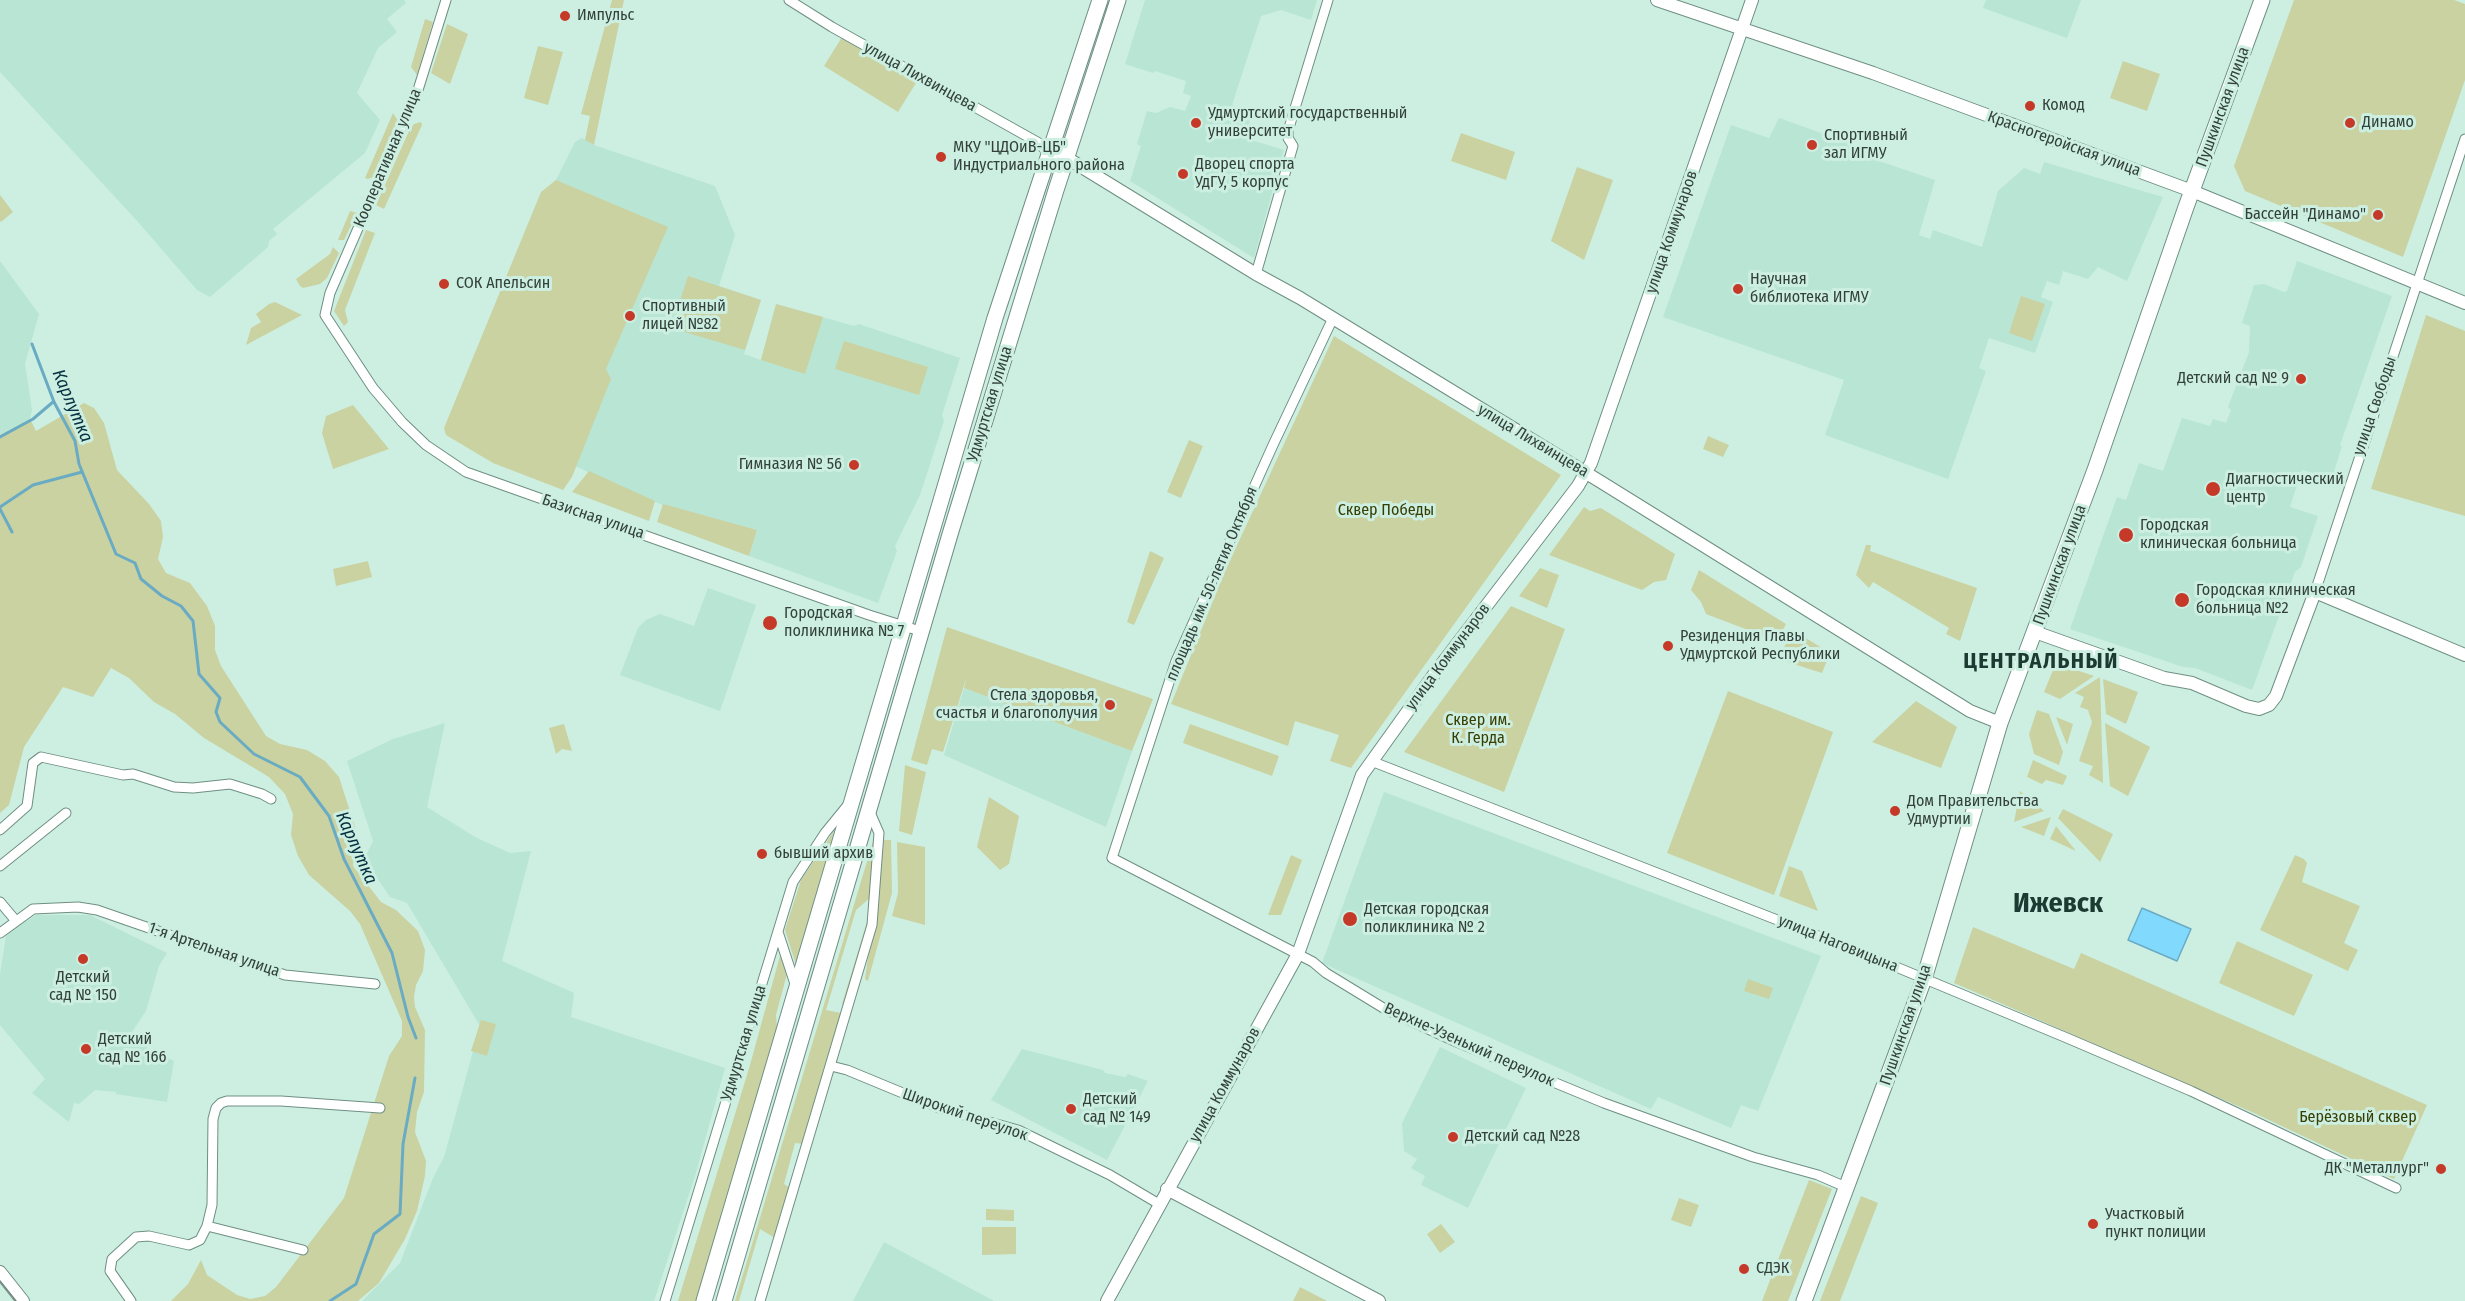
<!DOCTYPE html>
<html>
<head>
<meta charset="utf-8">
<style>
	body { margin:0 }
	canvas { display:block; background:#ccefe2 }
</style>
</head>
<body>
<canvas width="2465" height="1301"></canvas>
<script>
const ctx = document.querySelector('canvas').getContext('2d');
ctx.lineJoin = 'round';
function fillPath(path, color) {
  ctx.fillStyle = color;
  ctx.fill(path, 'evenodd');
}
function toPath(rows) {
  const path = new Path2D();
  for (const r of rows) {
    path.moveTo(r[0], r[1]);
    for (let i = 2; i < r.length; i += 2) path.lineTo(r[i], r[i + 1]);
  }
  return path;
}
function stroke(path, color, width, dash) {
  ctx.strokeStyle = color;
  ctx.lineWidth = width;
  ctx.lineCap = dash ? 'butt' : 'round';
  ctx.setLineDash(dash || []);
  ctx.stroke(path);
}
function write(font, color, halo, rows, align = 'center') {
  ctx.font = font + ' "Fira Sans Condensed",sans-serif';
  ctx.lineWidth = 6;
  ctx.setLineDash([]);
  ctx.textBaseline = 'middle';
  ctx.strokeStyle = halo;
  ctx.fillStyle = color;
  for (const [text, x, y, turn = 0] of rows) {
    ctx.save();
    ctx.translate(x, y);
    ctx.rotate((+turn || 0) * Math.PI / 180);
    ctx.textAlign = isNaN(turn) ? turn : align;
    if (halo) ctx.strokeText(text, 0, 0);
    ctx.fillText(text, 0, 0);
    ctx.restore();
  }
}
fillPath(toPath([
	[0,0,404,0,406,3,387,19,397,32,378,48,357,93,380,120,365,153,273,229,277,234,269,241,268,247,210,297,197,290,138,222,0,72],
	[1145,0,1317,0,1311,20,1281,10,1261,16,1232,105,1252,114,1245,138,1284,150,1254,258,1130,181,1141,146,1137,144,1147,111,1156,113,1170,107,1185,111,1191,96,1183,93,1186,81,1155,71,1153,73,1125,64],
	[1986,0,2081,0,2067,38,1983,8],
	[1779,118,1852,144,1850,151,1935,180,1919,235,1930,239,1933,230,1982,247,1998,191,2024,168,2040,174,2044,162,2163,197,2127,281,2098,267,2088,279,2063,271,2059,285,2047,281,2041,297,2053,302,2035,353,1989,338,1979,368,1986,371,1948,479,1825,435,1844,380,1663,317,1731,125,1769,138],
	[582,138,594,145,715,186,735,235,719,286,761,300,744,354,761,360,776,304,854,326,859,324,960,358,942,415,944,421,920,495,895,546,897,551,878,603,749,556,757,530,660,504,465,417,556,180,575,142],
	[0,261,39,314,25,364,32,410,30,419,0,435],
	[2297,261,2392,296,2340,445,2342,446,2332,478,2302,470,2290,507,2318,516,2301,567,2295,572,2252,690,2195,668,2183,667,2070,629,2117,497,2126,500,2139,463,2163,471,2182,418,2210,426,2213,419,2226,423,2231,410,2228,407,2249,352,2250,326,2242,323,2254,285,2264,284,2284,292,2287,291],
	[708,588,756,605,720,711,620,675,638,628,646,620,660,614,694,626],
	[964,688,1132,751,1106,827,944,755],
	[445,723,427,807,475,837,510,853,531,851,502,961,574,993,571,1017,725,1068,695,1176,654,1301,362,1301,400,1263,433,1178,444,1157,480,1026,407,903,390,897,364,859,373,841,347,761,393,739],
	[1384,792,1821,956,1758,1111,1741,1105,1731,1128,1658,1097,1651,1109,1322,963],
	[36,915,90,915,167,953,159,966,146,1011,128,1038,174,1061,167,1102,116,1094,116,1092,95,1090,79,1104,74,1103,69,1122,32,1093,45,1079,0,1025,0,974,6,936,18,926],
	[1440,1047,1526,1088,1468,1208,1421,1185,1425,1176,1411,1168,1417,1159,1404,1151,1402,1123],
	[1022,1049,1103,1070,1105,1073,1125,1077,1128,1074,1148,1081,1107,1160,991,1100],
	[884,1242,994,1301,853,1301]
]), '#b9e5d5');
fillPath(toPath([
	[612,0,624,0,594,145,585,140,590,116,581,114],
	[2294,0,2454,0,2465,4,2465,80,2403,257,2245,191,2234,166],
	[425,19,433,22,417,75,411,67],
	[447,24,468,34,450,84,431,73],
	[842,37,916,83,898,112,824,66],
	[538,46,563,52,548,105,524,98],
	[2123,61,2160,74,2147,111,2110,98],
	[393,113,398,121,373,177,368,179,365,178],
	[421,122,422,125,384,209,376,205,409,131,414,124],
	[1461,133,1515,152,1506,180,1451,161],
	[1577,167,1613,180,1584,260,1551,241],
	[556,180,668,227,606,369,611,379,572,477,563,490,493,463,446,435,444,428,541,192],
	[0,195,13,212,1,222,0,221],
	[350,211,357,213,344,240,338,240],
	[366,230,375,233,345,310,348,322,344,326,334,311],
	[333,247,339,253,327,278,320,284,303,288,300,286,296,279,330,254],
	[688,276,761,300,745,350,671,328],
	[2021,296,2045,304,2032,341,2009,333],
	[275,302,302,315,246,345,251,328,261,322,256,314,269,304],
	[776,304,823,317,805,374,761,360],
	[2426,315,2465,331,2465,516,2371,489],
	[1334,336,1561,475,1351,768,1330,761,1339,735,1295,721,1288,746,1171,704,1226,569],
	[844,341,928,367,919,395,835,369],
	[84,403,94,408,104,423,117,470,149,504,161,521,163,537,158,559,166,573,190,583,207,606,215,626,215,650,221,666,266,736,280,744,307,750,325,761,339,777,356,830,353,866,381,902,396,910,418,931,425,950,423,971,416,985,414,997,415,1007,425,1030,424,1092,417,1112,415,1132,426,1161,425,1176,417,1211,405,1239,379,1283,358,1301,171,1301,188,1284,201,1260,207,1275,237,1295,250,1299,265,1296,276,1287,344,1198,389,1056,402,1036,402,1021,360,924,350,911,309,875,298,856,291,835,293,814,285,794,269,777,204,738,175,714,154,702,129,678,111,668,93,697,63,687,24,747,9,805,0,813,0,435,30,419,36,431],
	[353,405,389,449,333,469,322,433,326,416],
	[1708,436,1729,445,1723,457,1703,449],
	[1189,440,1203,446,1181,498,1167,492],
	[589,471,655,501,649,521,572,492],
	[663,504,757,530,749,556,657,522],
	[1584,507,1590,511,1601,508,1675,554,1666,580,1654,582,1642,590,1549,555],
	[1866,545,1871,545,1870,551,1977,588,1960,641,1946,634,1949,628,1873,582,1869,588,1856,575],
	[1150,551,1164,558,1134,625,1127,622],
	[368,561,372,577,336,586,333,569],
	[1540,568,1559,575,1547,608,1519,596],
	[1699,570,1786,624,1777,641,1706,614,1701,602,1691,590],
	[1511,606,1565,629,1504,792,1404,752],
	[947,627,1153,699,1132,751,964,688,967,676,943,752,932,749,927,765,911,760],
	[1793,630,1830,653,1822,673,1778,659],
	[2056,663,2094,676,2060,699,2044,692],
	[2100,677,2103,783,2089,775,2093,766,2079,761,2092,722,2088,710,2080,707,2084,697,2075,693],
	[2103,679,2138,692,2126,724,2106,714],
	[1728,691,1833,732,1774,895,1667,853],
	[1916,701,1957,727,1941,768,1872,742],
	[2037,710,2049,714,2063,752,2059,765,2034,754,2029,734],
	[2056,717,2073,724,2067,745],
	[2105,723,2150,747,2128,796,2110,786],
	[564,724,572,751,562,749,556,754,549,728],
	[1190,724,1279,756,1272,776,1183,743],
	[2033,760,2067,776,2063,785,2046,780,2042,784,2027,777],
	[905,765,926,772,912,835,899,831],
	[2020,791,2044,811,2014,822],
	[989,797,1019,816,1009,864,1000,870,977,847],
	[2063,809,2113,834,2100,862,2058,818],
	[2051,817,2044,836,2021,827],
	[2056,826,2076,851,2050,839],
	[834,831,796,965,785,930,801,880],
	[874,838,871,897,856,910,826,1010,841,1013,803,1144,795,1143,784,1184,790,1188,775,1238,760,1229,739,1301,735,1301],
	[884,840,891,840,892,893,868,981,865,979],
	[897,842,925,847,925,925,892,916,898,893],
	[1291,855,1302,860,1281,915,1268,915],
	[2295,855,2304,859,2307,863,2302,882,2360,906,2344,943,2358,950,2348,971,2260,930],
	[1789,866,1802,871,1818,911,1779,896],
	[869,915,870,916,845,1005,842,1004],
	[1973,927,2074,969,2081,953,2427,1105,2394,1179,2254,1113,1954,983],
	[2237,941,2313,975,2294,1016,2219,983],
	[781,952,787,974,776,1015,777,1029,696,1301,678,1301,750,1065],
	[1748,979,1773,988,1769,999,1744,991],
	[481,1020,496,1024,487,1056,471,1051],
	[1809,1180,1832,1189,1788,1301,1762,1301],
	[1861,1196,1878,1203,1840,1301,1820,1301],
	[1679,1198,1699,1205,1691,1227,1671,1220],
	[986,1209,1014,1210,1014,1221,986,1220],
	[1441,1224,1455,1242,1440,1253,1427,1234],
	[982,1227,1016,1227,1016,1254,982,1255],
	[1300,1287,1327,1301,1293,1301]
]), '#cad2a1');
const water = toPath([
	[2142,908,2191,929,2177,961,2128,940,2142,908]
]);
fillPath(water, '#82d9fe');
stroke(water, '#6aabc4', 1.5);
stroke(toPath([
	[32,344,54,402,75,441,79,464,116,554,135,563,141,579,162,596,181,606,193,621,199,674,220,698,216,712,220,722,254,754,300,777,329,816,344,859,392,953,408,1017,416,1038],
	[0,437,33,419,53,402],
	[0,507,33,485,82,472],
	[0,509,12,532],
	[330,1301,356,1284,374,1234,400,1214,403,1144,415,1078]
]), '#6aabc4', 3);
const minor = toPath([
	[446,0,418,90,330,293,325,315,373,388,402,422,426,445,466,472,869,615,923,632],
	[789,0,832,27,1039,143,1057,164,1059,173],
	[1256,274,1293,146,1288,138,1288,131,1328,0],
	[1333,318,1273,445,1176,661,1112,858,1313,962,1326,973,1385,1009,1454,1041,1604,1103,1753,1157,1818,1175,1848,1188],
	[2315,592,2465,139],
	[1371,761,1877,959,2067,1038,2191,1091,2396,1188],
	[0,830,27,806,33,763,41,757,123,775,133,774,174,787,193,788,230,784,262,794,271,799],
	[0,866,66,813],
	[0,902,16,921],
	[778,932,796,987],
	[0,933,33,909,78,907,97,910,285,975,375,984],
	[831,1066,847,1070,939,1108,1018,1130,1110,1175,1159,1204],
	[207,1226,303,1250],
	[131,1301,110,1271,112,1259,136,1237,149,1236,189,1245,200,1240,207,1226,212,1205,213,1119,216,1108,221,1103,227,1101,281,1101,380,1108],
	[665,1301,793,882,825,833,847,806],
	[760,1301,872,925,879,833,869,810]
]);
const tertiary = toPath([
	[1657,0,1873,73,2192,191,2465,303],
	[1054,142,1059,151,1067,158,1256,274,1300,298,1601,482,1970,711,2000,723],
	[2035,632,2164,678,2192,683,2246,706,2259,709,2269,705,2276,696,2315,592,2465,655],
	[1167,1189,1379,1301],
	[0,1272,23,1301],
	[1107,1301,1298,954,1362,775,1438,669,1578,486,1591,463,1752,0]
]);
const primary = toPath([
	[704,1301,995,318,1100,0],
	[724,1301,951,531,1056,190,1118,0],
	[1804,1301,1924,979,2000,723,2095,470,2186,207,2262,0]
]);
stroke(minor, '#6f8f83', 11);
stroke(tertiary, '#6f8f83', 14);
stroke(primary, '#6f8f83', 17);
stroke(minor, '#fff', 9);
stroke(tertiary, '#fff', 12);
stroke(primary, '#fff', 15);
stroke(toPath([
	[0,1281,16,1301]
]), '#72877f', 1.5);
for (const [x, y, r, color] of [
	[565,16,6,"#c53928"],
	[2030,106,6,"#c53928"],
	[1196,123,6,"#c53928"],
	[2350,123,6,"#c53928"],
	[1812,145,6,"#c53928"],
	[941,157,6,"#c53928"],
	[1183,174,6,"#c53928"],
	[2378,215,6,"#c53928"],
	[444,284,6,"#c53928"],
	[1738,289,6,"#c53928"],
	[630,316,6,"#c53928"],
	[2301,379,6,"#c53928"],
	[854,465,6,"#c53928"],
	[2213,489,8,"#c53928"],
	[2126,535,8,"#c53928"],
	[2182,600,8,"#c53928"],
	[770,623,8,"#c53928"],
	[1668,646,6,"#c53928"],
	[1110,705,6,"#c53928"],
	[1895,811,6,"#c53928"],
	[762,854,6,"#c53928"],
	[1350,919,8,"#c53928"],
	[83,959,6,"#c53928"],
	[86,1049,6,"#c53928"],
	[1071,1109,6,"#c53928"],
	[1453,1137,6,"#c53928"],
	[2441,1169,6,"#c53928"],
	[2093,1224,6,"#c53928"],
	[1744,1269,6,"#c53928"]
]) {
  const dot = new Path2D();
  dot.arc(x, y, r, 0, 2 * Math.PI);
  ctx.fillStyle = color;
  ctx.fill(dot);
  stroke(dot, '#ccefe2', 2);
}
write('16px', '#33403b', '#ccefe2', [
	["Импульс",577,16],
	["Комод",2042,106],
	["Удмуртский государственный",1208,114],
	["университет",1208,132],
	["Динамо",2362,123],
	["Спортивный",1824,136],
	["зал ИГМУ",1824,154],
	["МКУ \"ЦДОиВ-ЦБ\"",953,148],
	["Индустриального района",953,166],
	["Дворец спорта",1195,165],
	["УдГУ, 5 корпус",1195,183],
	["Бассейн \"Динамо\"",2366,215,"right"],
	["Научная",1750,280],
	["библиотека ИГМУ",1750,298],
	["СОК Апельсин",456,284],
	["Спортивный",642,307],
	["лицей №82",642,325],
	["Детский сад № 9",2289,379,"right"],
	["Гимназия № 56",842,465,"right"],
	["Диагностический",2226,480],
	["центр",2226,498],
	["Городская",2140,526],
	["клиническая больница",2140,544],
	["Городская клиническая",2196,591],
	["больница №2",2196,609],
	["Городская",784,614],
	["поликлиника № 7",784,632],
	["Резиденция Главы",1680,637],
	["Удмуртской Республики",1680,655],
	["Стела здоровья,",1098,696,"right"],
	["счастья и благополучия",1098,714,"right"],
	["Дом Правительства",1907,802],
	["Удмуртии",1907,820],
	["бывший архив",774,854],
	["Детская городская",1364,910],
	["поликлиника № 2",1364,928],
	["Детский",83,978,"center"],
	["сад № 150",83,996,"center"],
	["Детский",98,1040],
	["сад № 166",98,1058],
	["Детский",1083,1100],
	["сад № 149",1083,1118],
	["Детский сад №28",1465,1137],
	["ДК \"Металлург\"",2429,1169,"right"],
	["Участковый",2105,1215],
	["пункт полиции",2105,1233],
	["СДЭК",1756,1269]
], 'left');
write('16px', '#33403b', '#ccefe2', [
	["улица Лихвинцева",920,77,29],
	["Пушкинская улица",2223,107,-70],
	["Красногеройская улица",2064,144,20],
	["Кооперативная улица",388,158,-67],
	["улица Коммунаров",1672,232,-71],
	["Удмуртская улица",990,404,-73],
	["улица Свободы",2375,406,-71],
	["улица Лихвинцева",1533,441,31],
	["Базисная улица",593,517,19],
	["Пушкинская улица",2060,565,-70],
	["площадь им. 50-летия Октября",1212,584,-67],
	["улица Коммунаров",1448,657,-53],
	["улица Наговицына",1838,944,22],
	["1-я Артельная улица",214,950,19],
	["Пушкинская улица",1906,1025,-71],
	["Удмуртская улица",744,1043,-73],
	["Верхне-Узенький переулок",1469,1045,24],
	["улица Коммунаров",1225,1085,-61],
	["Широкий переулок",965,1115,19]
]);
write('16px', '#383d01', '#ccefe2', [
	["Сквер Победы",1386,511],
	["Сквер им.",1478,721],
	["К. Герда",1478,739],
	["Берёзовый сквер",2358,1118]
]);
write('italic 18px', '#073140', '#ccefe2', [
	["Карлутка",72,406,67],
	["Карлутка",356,848,66]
]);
ctx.letterSpacing = '1.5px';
write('bold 22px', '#1c3a31', '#ccefe2', [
	["ЦЕНТРАЛЬНЫЙ",2041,662]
]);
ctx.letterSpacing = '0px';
write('bold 28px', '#1c3a31', '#ccefe2', [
	["Ижевск",2058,904]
]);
</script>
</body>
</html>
